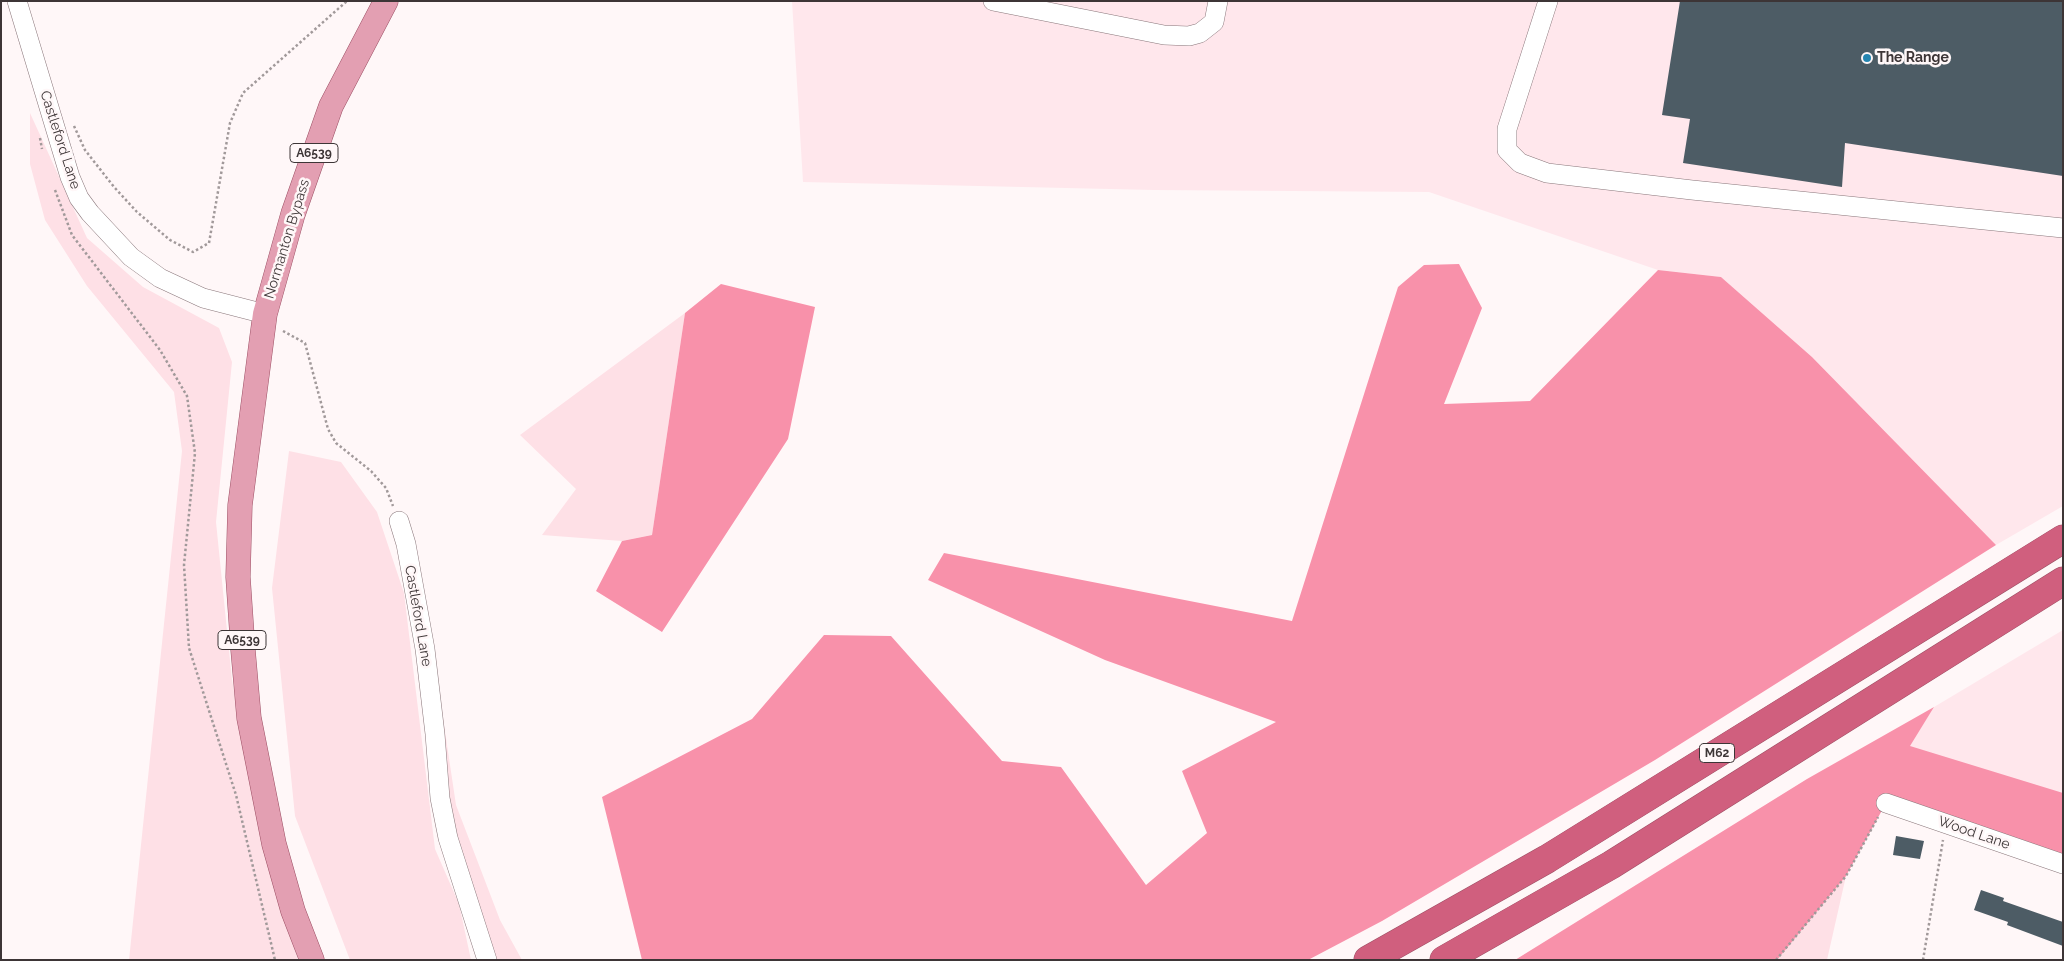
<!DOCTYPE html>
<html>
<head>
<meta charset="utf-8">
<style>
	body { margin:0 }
	#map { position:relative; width:2064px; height:961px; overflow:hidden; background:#fff7f8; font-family:Raleway,sans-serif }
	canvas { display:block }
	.frame { position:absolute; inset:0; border:2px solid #3d3536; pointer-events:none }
</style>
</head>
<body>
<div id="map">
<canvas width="2064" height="961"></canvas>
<div class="frame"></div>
</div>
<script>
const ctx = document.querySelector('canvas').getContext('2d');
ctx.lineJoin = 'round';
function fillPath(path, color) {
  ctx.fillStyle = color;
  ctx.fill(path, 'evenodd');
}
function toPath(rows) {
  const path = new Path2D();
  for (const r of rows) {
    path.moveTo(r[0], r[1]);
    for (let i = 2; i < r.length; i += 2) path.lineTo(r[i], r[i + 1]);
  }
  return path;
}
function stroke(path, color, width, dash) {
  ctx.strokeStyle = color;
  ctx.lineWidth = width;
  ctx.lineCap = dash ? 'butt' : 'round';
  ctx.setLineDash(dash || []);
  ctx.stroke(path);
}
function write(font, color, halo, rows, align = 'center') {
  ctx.font = font + ' Raleway,sans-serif';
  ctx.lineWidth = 5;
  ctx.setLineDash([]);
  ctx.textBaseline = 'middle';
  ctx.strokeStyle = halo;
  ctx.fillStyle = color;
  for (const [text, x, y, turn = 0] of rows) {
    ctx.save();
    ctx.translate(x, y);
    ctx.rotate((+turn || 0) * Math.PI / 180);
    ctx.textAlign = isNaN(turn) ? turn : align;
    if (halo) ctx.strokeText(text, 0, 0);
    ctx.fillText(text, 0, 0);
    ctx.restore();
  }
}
fillPath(toPath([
	[792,1,2063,1,2063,506,1996,545,1812,357,1721,277,1658,270,1429,192,1154,190,803,182],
	[2063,630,2063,807,1909,746,1934,707]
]), '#ffe7ec');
fillPath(toPath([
	[30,113,87,238,143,287,219,328,232,362,216,522,232,680,262,837,298,960,129,960,182,451,174,392,87,286,45,220,30,164],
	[685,313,652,535,622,541,542,535,576,489,520,435],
	[289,451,341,462,377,512,404,593,435,849,459,904,471,960,350,960,295,816,272,588],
	[437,678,456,805,500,920,522,960,497,960,454,836,446,779],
	[1846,876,1827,960,1777,960]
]), '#fee0e6');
fillPath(toPath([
	[1459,264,1482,308,1444,404,1530,401,1658,270,1721,277,1812,357,1996,545,1655,760,1382,921,1308,960,642,960,602,797,752,719,824,635,891,636,1002,761,1061,767,1146,885,1207,833,1182,771,1276,722,1105,660,928,580,944,553,1292,621,1398,287,1424,265],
	[721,284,815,307,788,439,662,632,596,591,622,541,652,535,685,313],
	[1934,707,1910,746,2063,793,2063,867,1886,803,1846,876,1777,960,1515,960,1807,779]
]), '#f891aa');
fillPath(toPath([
	[1680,1,2063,1,2063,176,1845,143,1842,187,1683,163,1690,119,1662,115],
	[1896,836,1924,841,1920,859,1893,855],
	[1981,890,2004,898,2003,901,2063,922,2063,946,2007,925,2008,922,1974,910]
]), '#4d5c65');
const minor = toPath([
	[17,1,70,177,79,198,90,213,131,257,160,278,203,298,265,314],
	[993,1,1164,35,1189,36,1200,33,1214,22,1218,1],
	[1548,1,1507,129,1507,150,1520,163,1547,173,1692,190,2063,228],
	[399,521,406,544,425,649,435,734,440,798,448,838,487,960],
	[1886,803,2063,864]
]);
const major = toPath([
	[312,960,293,911,274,844,249,718,243,650,238,577,240,505,265,314,293,214,331,106,386,1]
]);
const highway = toPath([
	[1368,960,1547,859,2063,539],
	[1444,960,1611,865,2063,581]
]);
stroke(minor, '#8a777b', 20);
stroke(major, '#9d5065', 25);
stroke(highway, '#9d5065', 29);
stroke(toPath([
	[74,126,85,150,114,187,137,212,170,240,193,252,209,243,230,123,243,93,347,1],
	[40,138,42,149],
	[55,190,72,235,160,350,187,396,195,453,184,565,189,648,236,795,275,960],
	[283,331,305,343,328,429,336,443,371,471,386,488,393,506],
	[1776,960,1846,876,1878,817],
	[1923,960,1943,840]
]), '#a1999a', 2.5, [2.5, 2.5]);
stroke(minor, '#fff', 19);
stroke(major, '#e39fb2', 24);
stroke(highway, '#d05f7e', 28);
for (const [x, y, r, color] of [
	[1867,58,5,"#2585b0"]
]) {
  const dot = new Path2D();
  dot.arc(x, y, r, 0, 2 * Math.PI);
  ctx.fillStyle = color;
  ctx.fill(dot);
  stroke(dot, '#fff7f8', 2);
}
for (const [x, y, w] of [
	[314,153,48],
	[242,640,48],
	[1717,753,35]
]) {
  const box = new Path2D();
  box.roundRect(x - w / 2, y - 9.5, w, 19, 4);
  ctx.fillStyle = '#fff7f8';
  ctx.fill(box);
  stroke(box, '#3d3536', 1);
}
write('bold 12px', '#3d3536', null, [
	["A6539",314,153],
	["A6539",242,640],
	["M62",1717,753]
]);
write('bold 14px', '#3d3536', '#fff7f8', [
	["The Range",1877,58]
], 'left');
write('14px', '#3d3536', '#fff7f8', [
	["Castleford Lane",60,140,72],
	["Normanton Bypass",287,239,-73],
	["Castleford Lane",418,616,80],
	["Wood Lane",1974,833,19]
]);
</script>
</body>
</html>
